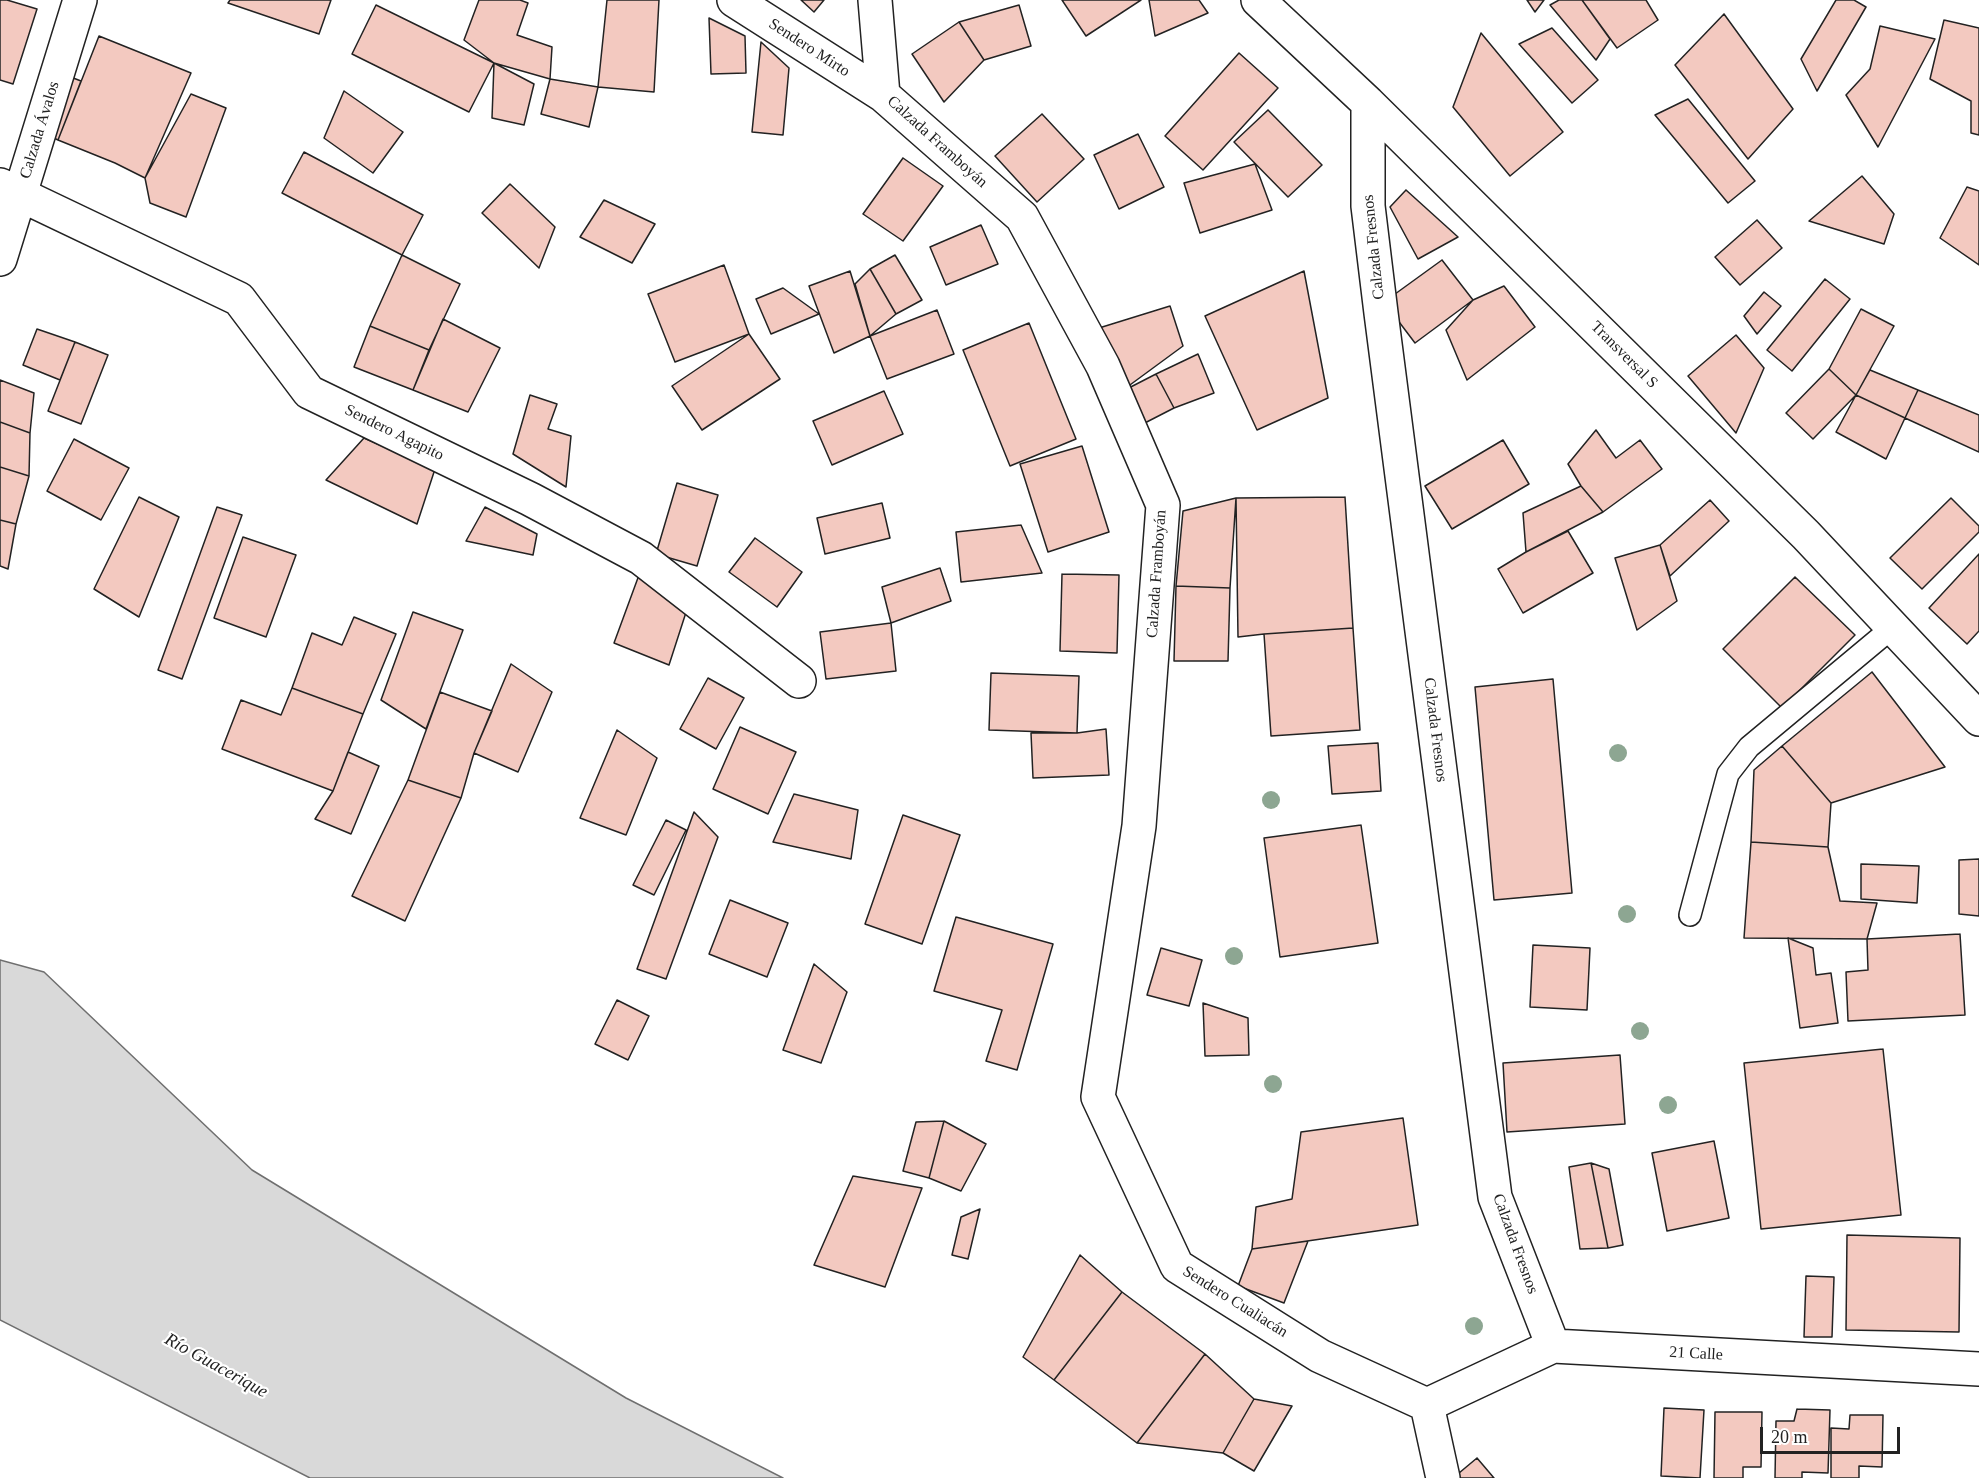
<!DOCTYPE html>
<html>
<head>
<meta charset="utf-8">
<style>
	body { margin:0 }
	#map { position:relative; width:1979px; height:1478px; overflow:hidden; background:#fff; font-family:"Times New Roman",serif }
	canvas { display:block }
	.scale { position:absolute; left:1760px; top:1427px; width:140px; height:27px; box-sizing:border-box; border:3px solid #222; border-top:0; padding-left:8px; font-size:18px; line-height:21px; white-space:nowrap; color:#222; -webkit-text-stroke:4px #fff; paint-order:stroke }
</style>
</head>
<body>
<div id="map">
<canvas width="1979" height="1478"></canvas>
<div class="scale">20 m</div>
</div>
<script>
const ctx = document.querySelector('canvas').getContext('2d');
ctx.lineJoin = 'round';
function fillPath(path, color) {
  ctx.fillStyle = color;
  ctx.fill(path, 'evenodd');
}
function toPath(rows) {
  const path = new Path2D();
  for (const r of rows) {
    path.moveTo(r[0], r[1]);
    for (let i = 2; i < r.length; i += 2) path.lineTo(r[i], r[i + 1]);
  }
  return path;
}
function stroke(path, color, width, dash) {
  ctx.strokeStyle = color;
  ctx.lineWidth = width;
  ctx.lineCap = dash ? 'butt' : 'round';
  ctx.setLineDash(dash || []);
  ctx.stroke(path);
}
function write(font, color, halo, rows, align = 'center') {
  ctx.font = font + ' "Times New Roman",serif';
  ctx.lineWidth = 4.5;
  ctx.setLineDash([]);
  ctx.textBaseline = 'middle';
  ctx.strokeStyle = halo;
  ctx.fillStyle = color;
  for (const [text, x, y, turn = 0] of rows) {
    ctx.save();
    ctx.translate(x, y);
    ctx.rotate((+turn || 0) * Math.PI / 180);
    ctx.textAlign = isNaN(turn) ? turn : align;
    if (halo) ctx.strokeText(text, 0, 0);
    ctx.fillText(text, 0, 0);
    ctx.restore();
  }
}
const water = toPath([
	[0,960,44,972,252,1170,626,1398,783,1478,310,1478,0,1320,0,960]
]);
fillPath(water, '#d9d9d9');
stroke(water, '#6f6f6f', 1.5);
const building = toPath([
	[0,0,7,0,37,9,13,84,0,80,0,0],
	[230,0,331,0,319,34,228,3,230,0],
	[479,0,520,0,528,3,517,35,552,47,550,79,494,63,464,40,479,0],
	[607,0,659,0,654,92,598,87,607,0],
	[801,0,824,0,814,12,801,0],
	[1062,0,1141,0,1086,36,1062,0],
	[1149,0,1199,0,1208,13,1155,36,1149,0],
	[1527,0,1544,0,1535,12,1527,0],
	[1559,0,1582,0,1610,39,1596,60,1550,5,1559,0],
	[1582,0,1646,0,1658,20,1617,48,1582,0],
	[1836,0,1854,0,1866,7,1817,91,1801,59,1836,0],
	[376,5,494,63,469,112,352,54,376,5],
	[1019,5,1031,46,984,60,959,22,1019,5],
	[1724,14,1793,109,1748,159,1675,65,1724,14],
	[709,18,745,36,746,73,711,74,709,18],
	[1944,20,1979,28,1979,135,1971,133,1971,101,1930,79,1944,20],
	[959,22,984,60,944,102,912,54,959,22],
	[1880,26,1935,39,1878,147,1846,95,1870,69,1880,26],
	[1552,28,1598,80,1572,103,1519,44,1552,28],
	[1481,33,1563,132,1510,176,1453,107,1481,33],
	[99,36,191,73,145,178,115,163,58,140,99,36],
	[761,42,789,68,783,135,752,132,761,42],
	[1239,53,1278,88,1203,170,1165,136,1239,53],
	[494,63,534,84,524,125,492,118,494,63],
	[50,69,81,81,58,140,27,125,50,69],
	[550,79,598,87,589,127,541,114,550,79],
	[344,91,403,132,373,173,324,138,344,91],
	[191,94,226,108,186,217,150,203,145,178,191,94],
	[1688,99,1755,181,1728,203,1655,115,1688,99],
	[1268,110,1322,165,1288,197,1234,142,1268,110],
	[1042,114,1084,159,1037,202,995,156,1042,114],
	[1138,134,1164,187,1119,209,1094,155,1138,134],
	[304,152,423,215,402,255,282,193,304,152],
	[903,158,943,186,903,241,863,214,903,158],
	[1255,164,1272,210,1200,233,1184,183,1255,164],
	[1862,176,1894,214,1884,244,1809,221,1862,176],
	[510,184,555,227,539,268,482,213,510,184],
	[1967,187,1979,191,1979,265,1940,238,1967,187],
	[1406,190,1458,237,1418,259,1390,207,1406,190],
	[604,200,655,224,632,263,580,237,604,200],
	[1757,220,1782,248,1740,285,1715,257,1757,220],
	[981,225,998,264,946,285,930,247,981,225],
	[402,255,460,284,429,350,370,326,402,255],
	[895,255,922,300,896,314,870,269,895,255],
	[1442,260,1473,300,1415,343,1384,302,1442,260],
	[724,265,749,334,675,362,648,294,724,265],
	[870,269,896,314,870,336,855,284,870,269],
	[850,271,870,336,834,353,809,286,850,271],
	[1304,271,1328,398,1257,430,1205,316,1304,271],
	[1825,279,1850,299,1792,371,1767,350,1825,279],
	[1504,286,1535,327,1467,380,1446,330,1473,300,1504,286],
	[783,288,819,314,771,334,756,299,783,288],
	[1764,292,1781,306,1757,334,1744,316,1764,292],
	[1170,306,1183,346,1119,393,1099,328,1170,306],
	[1861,309,1894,326,1856,395,1829,369,1861,309],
	[937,310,954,354,887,379,870,336,937,310],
	[443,319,500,348,468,412,413,390,443,319],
	[1029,323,1076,439,1010,466,963,350,1029,323],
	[370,326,429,350,413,390,354,367,370,326],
	[37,329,75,342,60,380,23,365,37,329],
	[749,334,780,379,702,430,672,386,749,334],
	[1736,335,1764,368,1736,433,1688,376,1736,335],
	[75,342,108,355,81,424,48,411,75,342],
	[1198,354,1214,393,1174,408,1156,374,1198,354],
	[1829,369,1856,395,1813,439,1786,413,1829,369],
	[1870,370,1918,390,1905,418,1856,395,1870,370],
	[1156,374,1174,408,1137,427,1119,393,1156,374],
	[0,380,34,393,30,433,0,422,0,380],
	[1918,390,1979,415,1979,452,1905,418,1918,390],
	[884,391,903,434,832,465,813,421,884,391],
	[530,395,557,404,548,429,571,436,566,487,513,454,530,395],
	[1856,395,1905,418,1886,459,1836,432,1856,395],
	[0,422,30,433,29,476,0,467,0,422],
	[1596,430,1616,458,1640,440,1662,469,1603,512,1581,486,1568,464,1596,430],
	[364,438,435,469,417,524,326,480,364,438],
	[74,439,129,468,101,520,47,491,74,439],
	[1503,440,1529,484,1452,529,1425,486,1503,440],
	[1082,446,1109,532,1048,552,1020,464,1082,446],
	[0,467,29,476,16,524,0,520,0,467],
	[677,483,718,495,697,566,656,554,677,483],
	[1581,486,1603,512,1526,552,1523,513,1581,486],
	[139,497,179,517,139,617,94,589,139,497],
	[1345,497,1353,628,1264,634,1238,637,1236,498,1345,497],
	[1236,498,1230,588,1176,586,1183,511,1236,498],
	[1951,498,1979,526,1979,532,1922,589,1890,558,1951,498],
	[1710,500,1729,521,1670,576,1660,545,1710,500],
	[882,503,890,538,825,554,817,518,882,503],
	[217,507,242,515,182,679,158,670,217,507],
	[485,507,537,534,533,555,466,541,485,507],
	[0,520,16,524,8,569,0,566,0,520],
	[1021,525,1042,573,961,582,956,532,1021,525],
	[1568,531,1593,573,1523,613,1498,569,1526,552,1568,531],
	[243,537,296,555,266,637,214,618,243,537],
	[755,538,802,572,777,607,729,572,755,538],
	[1660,545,1677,601,1637,630,1615,558,1660,545],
	[1979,554,1979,631,1967,644,1929,608,1979,554],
	[940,568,951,601,891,623,882,587,940,568],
	[1062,574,1119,575,1117,653,1060,651,1062,574],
	[639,575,690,600,669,665,614,643,639,575],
	[1795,577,1855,635,1782,708,1723,649,1795,577],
	[1176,586,1230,588,1228,661,1174,661,1176,586],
	[413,612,463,630,426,729,381,700,413,612],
	[354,617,396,634,363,714,292,688,312,633,342,645,354,617],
	[891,623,896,671,826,679,820,632,891,623],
	[1353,628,1360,730,1271,736,1264,634,1353,628],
	[511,664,552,692,518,772,474,753,511,664],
	[1872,672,1945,767,1831,803,1782,746,1872,672],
	[991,673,1079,676,1077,733,989,730,991,673],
	[708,678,744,698,716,749,680,729,708,678],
	[1553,679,1572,893,1494,900,1475,687,1553,679],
	[292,688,363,714,333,791,222,749,241,700,281,715,292,688],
	[440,692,492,711,474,753,461,798,408,780,440,692],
	[740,727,796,752,768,814,713,789,740,727],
	[1106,729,1109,775,1033,778,1031,733,1077,733,1106,729],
	[617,730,657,758,626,835,580,818,617,730],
	[1378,743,1381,791,1332,794,1328,746,1378,743],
	[1782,746,1831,803,1828,847,1751,842,1754,770,1782,746],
	[348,752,379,766,351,834,315,819,333,791,348,752],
	[408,780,461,798,405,921,352,896,408,780],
	[794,794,858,810,851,859,773,842,794,794],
	[694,812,718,837,666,979,637,969,694,812],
	[903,815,960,835,922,944,865,924,903,815],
	[666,820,686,830,654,895,633,885,666,820],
	[1361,825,1378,943,1280,957,1264,838,1361,825],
	[1751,842,1828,847,1840,901,1877,903,1867,939,1744,938,1751,842],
	[1979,859,1979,916,1959,914,1959,860,1979,859],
	[1861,864,1919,866,1917,903,1861,899,1861,864],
	[730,900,788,923,767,977,709,954,730,900],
	[956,917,1053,944,1017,1070,986,1061,1002,1010,934,991,956,917],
	[1960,934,1965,1015,1848,1021,1846,972,1868,970,1867,939,1960,934],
	[1788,938,1813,948,1816,975,1831,973,1838,1023,1800,1028,1788,938],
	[1533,945,1590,948,1587,1010,1530,1007,1533,945],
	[1161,948,1202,960,1189,1006,1147,995,1161,948],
	[814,964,847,992,821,1063,783,1050,814,964],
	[617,1000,649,1016,628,1060,595,1044,617,1000],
	[1203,1003,1248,1018,1249,1055,1205,1056,1203,1003],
	[1883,1049,1901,1215,1761,1229,1744,1063,1883,1049],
	[1620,1055,1625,1124,1507,1132,1503,1063,1620,1055],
	[1403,1118,1418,1225,1252,1249,1256,1207,1292,1199,1301,1132,1403,1118],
	[944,1121,986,1144,961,1191,929,1178,944,1121],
	[944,1121,929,1178,903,1171,916,1122,944,1121],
	[1714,1141,1729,1218,1667,1231,1652,1153,1714,1141],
	[1591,1163,1608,1248,1580,1249,1569,1167,1591,1163],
	[1591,1163,1609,1169,1623,1245,1608,1248,1591,1163],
	[853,1176,922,1188,885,1287,814,1265,853,1176],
	[980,1209,968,1259,952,1255,961,1217,980,1209],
	[1847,1235,1960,1238,1959,1332,1846,1330,1847,1235],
	[1308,1241,1284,1303,1238,1286,1252,1249,1308,1241],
	[1080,1255,1122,1292,1054,1380,1023,1357,1080,1255],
	[1806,1276,1834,1277,1832,1337,1804,1337,1806,1276],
	[1122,1292,1205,1354,1137,1443,1054,1380,1122,1292],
	[1205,1354,1254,1399,1223,1453,1137,1443,1205,1354],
	[1254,1399,1292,1406,1254,1471,1223,1453,1254,1399],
	[1664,1408,1704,1410,1700,1478,1661,1476,1664,1408],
	[1797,1409,1830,1410,1828,1473,1802,1472,1802,1478,1775,1478,1776,1421,1794,1421,1797,1409],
	[1715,1412,1762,1412,1761,1467,1743,1467,1743,1478,1714,1478,1715,1412],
	[1850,1415,1883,1415,1882,1467,1859,1466,1859,1478,1831,1478,1831,1428,1849,1429,1850,1415],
	[1477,1458,1494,1478,1453,1478,1477,1458]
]);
fillPath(building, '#f3c9c0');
stroke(building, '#222', 1.5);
const service = toPath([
	[1690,915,1728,774,1749,747,1893,627]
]);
const minor = toPath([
	[734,0,883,95],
	[875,0,883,95,1022,217,1103,366,1163,505,1139,826,1098,1097,1177,1266,1320,1356,1427,1405],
	[1258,0,1368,103,1806,535,1979,719],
	[1368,103,1368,206,1381,313,1495,1197,1553,1346],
	[0,185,239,299,309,392,530,499,641,558,799,681],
	[0,259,80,0],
	[1427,1405,1553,1346,1979,1369],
	[1427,1405,1443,1478]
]);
stroke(service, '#222', 24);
stroke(minor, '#222', 36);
stroke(service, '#fff', 21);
stroke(minor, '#fff', 33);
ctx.fillStyle = '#8da692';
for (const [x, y] of [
	[1618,753],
	[1271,800],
	[1627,914],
	[1234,956],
	[1640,1031],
	[1273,1084],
	[1668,1105],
	[1474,1326]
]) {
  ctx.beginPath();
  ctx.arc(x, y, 9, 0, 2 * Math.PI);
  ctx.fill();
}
write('16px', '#222', '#fff', [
	["Sendero Mirto",809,48,33],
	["Calzada Ávalos",40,130,-73],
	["Calzada Framboyán",937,142,42],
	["Calzada Fresnos",1374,247,-96],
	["Transversal S",1624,355,45],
	["Sendero Agapito",394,433,26],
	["Calzada Framboyán",1157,574,-86],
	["Calzada Fresnos",1435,730,83],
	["Calzada Fresnos",1515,1244,70],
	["Sendero Cualiacán",1235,1302,32],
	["21 Calle",1696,1354,3]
]);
write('italic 18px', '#222', '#fff', [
	["Río Guacerique",216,1366,29]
]);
</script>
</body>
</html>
